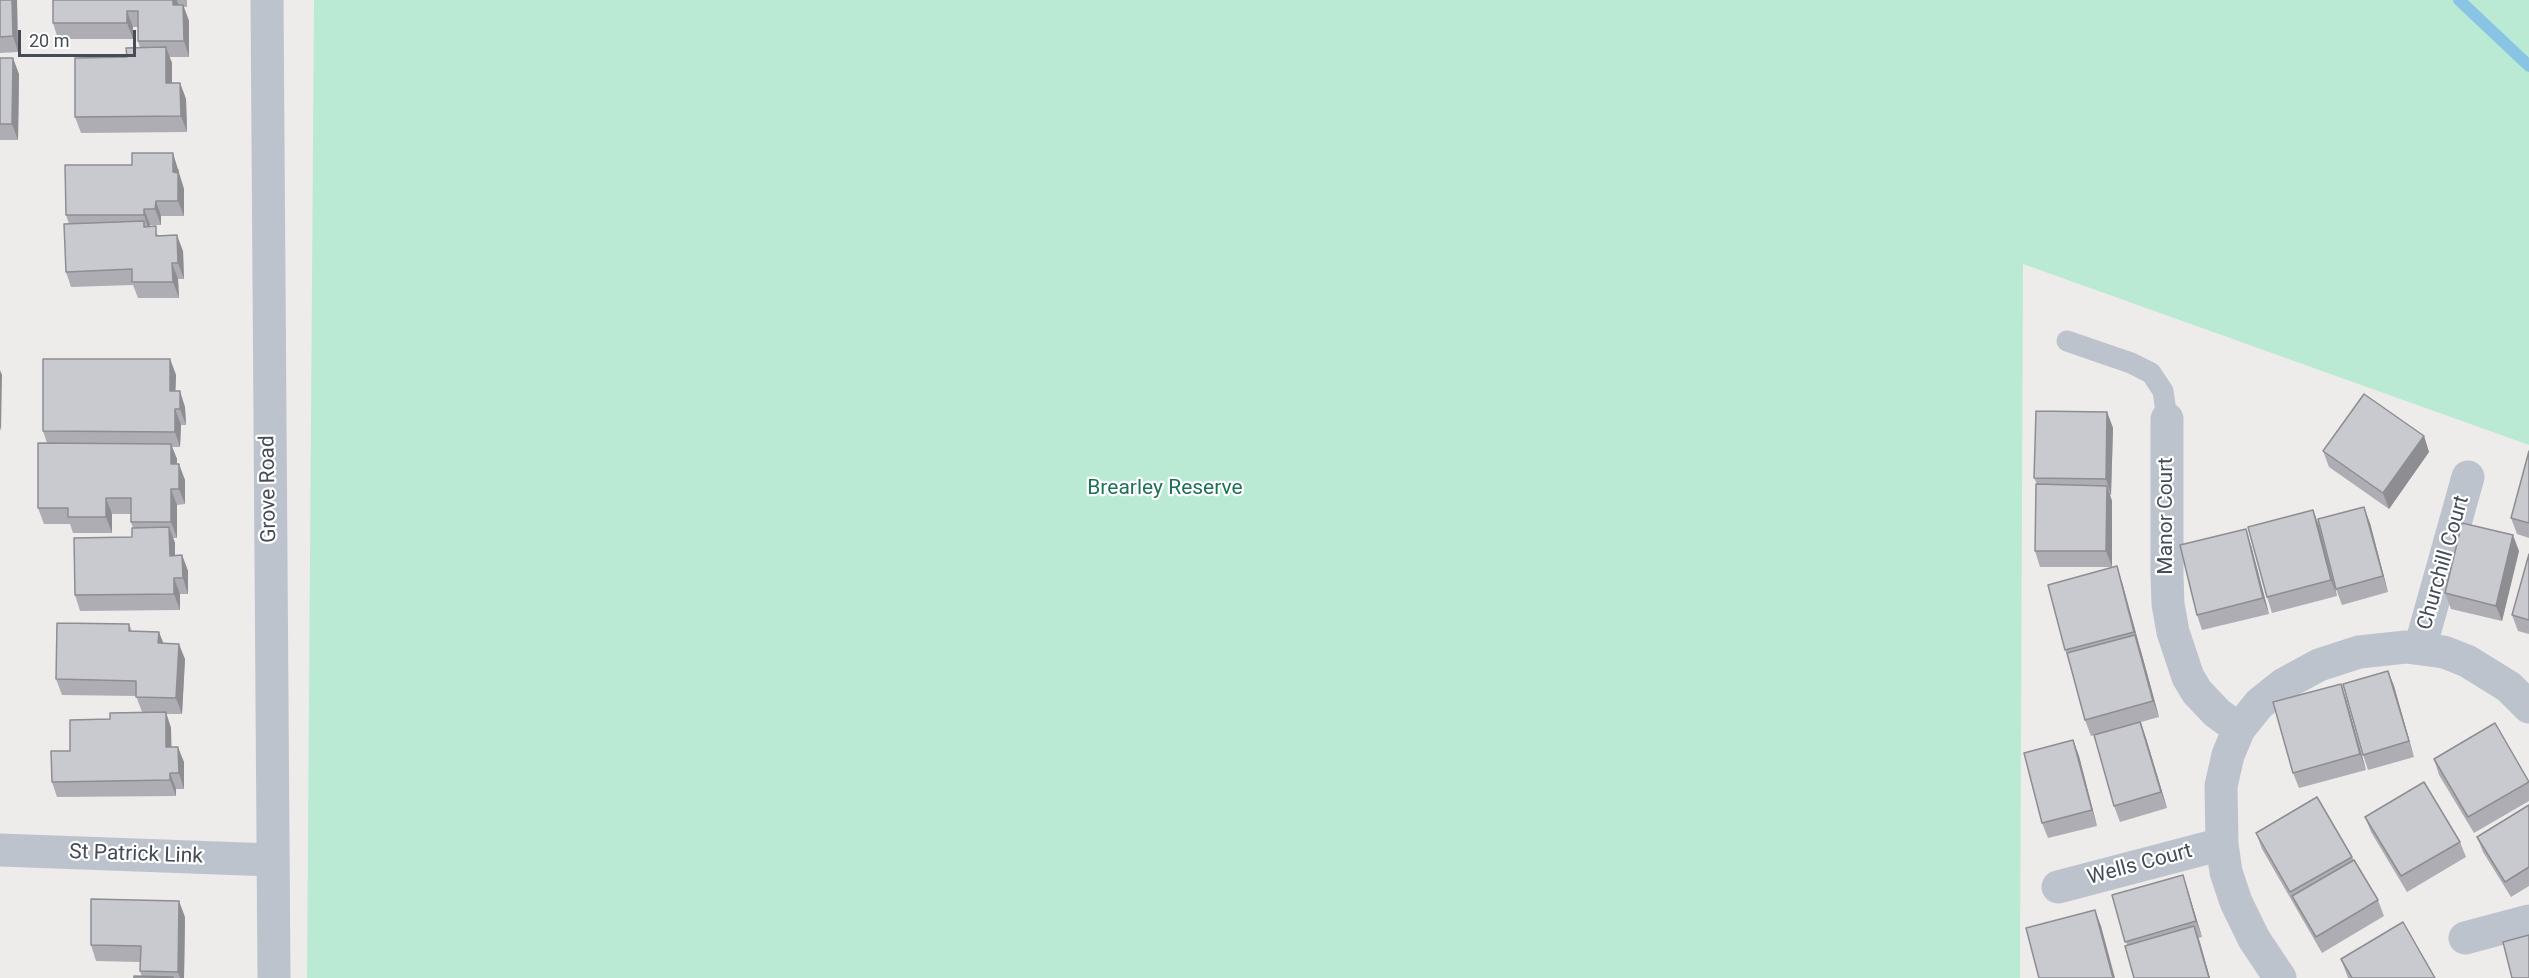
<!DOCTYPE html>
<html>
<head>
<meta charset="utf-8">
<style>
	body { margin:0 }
	#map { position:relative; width:2529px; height:978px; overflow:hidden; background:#eeebeb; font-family:Roboto,sans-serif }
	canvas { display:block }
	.scale { position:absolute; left:18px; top:30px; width:118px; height:27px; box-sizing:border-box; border:3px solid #454c57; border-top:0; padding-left:8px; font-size:18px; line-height:21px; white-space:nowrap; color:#454c57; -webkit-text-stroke:4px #fff; paint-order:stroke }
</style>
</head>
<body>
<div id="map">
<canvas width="2529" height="978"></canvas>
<div class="scale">20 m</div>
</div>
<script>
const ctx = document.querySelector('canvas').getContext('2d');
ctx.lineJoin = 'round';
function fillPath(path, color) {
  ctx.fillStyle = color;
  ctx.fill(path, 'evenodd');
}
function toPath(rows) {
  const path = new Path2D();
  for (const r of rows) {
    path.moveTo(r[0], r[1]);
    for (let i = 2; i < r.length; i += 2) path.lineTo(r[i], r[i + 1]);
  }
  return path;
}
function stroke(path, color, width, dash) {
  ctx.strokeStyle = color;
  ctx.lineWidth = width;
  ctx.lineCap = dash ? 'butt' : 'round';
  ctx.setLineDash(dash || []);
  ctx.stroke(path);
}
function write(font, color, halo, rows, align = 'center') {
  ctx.font = font + ' Roboto,sans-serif';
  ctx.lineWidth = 4.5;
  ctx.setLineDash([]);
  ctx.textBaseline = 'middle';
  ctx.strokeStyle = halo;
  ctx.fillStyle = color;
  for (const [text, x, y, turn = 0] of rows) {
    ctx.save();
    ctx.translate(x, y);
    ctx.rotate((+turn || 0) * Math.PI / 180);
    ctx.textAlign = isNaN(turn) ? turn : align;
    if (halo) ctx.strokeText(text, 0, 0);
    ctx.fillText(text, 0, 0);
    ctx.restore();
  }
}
fillPath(toPath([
	[314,0,2529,0,2529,445,2023,264,2020,978,307,978]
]), '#bbead4');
stroke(toPath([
	[2459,0,2529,66]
]), '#8ac4e5', 12);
stroke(toPath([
	[2067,341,2131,363,2151,373,2163,391,2167,419]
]), '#bdc3cd', 21);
stroke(toPath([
	[267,0,274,978],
	[2167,419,2167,575,2168,604,2173,632,2188,677,2197,692,2217,713,2239,729],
	[2420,648,2468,477],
	[0,850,272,860],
	[2058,887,2222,844],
	[2465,938,2529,921],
	[2280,978,2254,939,2236,902,2226,872,2222,844,2221,786,2228,755,2239,729,2259,704,2284,684,2319,665,2359,652,2406,647,2444,652,2467,661,2509,687,2529,707]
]), '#bdc3cd', 33);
fillPath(toPath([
	[0,0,17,0,18,52,0,53],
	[53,0,187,0,187,7,184,7,189,21,189,57,169,57,172,63,172,83,180,83,186,99,187,132,81,133,75,117,127,57,140,48,138,41,138,27,133,27,133,39,58,39,53,23],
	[0,58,19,74,18,140,0,140],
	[179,169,179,174,184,189,184,216,161,216,161,225,150,225,150,227,159,236,183,251,184,279,178,279,179,298,138,298,133,285,71,287,66,272,69,224,66,215],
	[170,359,176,375,175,391,185,407,186,425,181,425,180,447,172,447,177,459,177,464,185,480,185,504,177,505,177,538,173,538,175,543,175,556,182,555,188,571,188,594,180,594,180,610,80,611,75,595,132,537,133,528,131,522,131,514,112,514,112,533,73,533,70,524,44,524,38,508,47,443,43,431],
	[2107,412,2113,428,2111,495,2110,495,2112,501,2112,567,2040,567,2035,551,2037,484,2034,478],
	[2424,436,2429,452,2389,509,2329,467,2323,451],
	[2529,451,2529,538,2517,534,2511,518],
	[2313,510,2319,526,2337,596,2272,613,2267,597],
	[2370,523,2388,592,2342,605,2336,589],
	[2251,545,2269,614,2202,630,2197,615],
	[2519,551,2502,621,2451,609,2445,593],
	[2529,554,2529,634,2518,631,2512,615],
	[2122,582,2159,717,2141,722,2146,738,2167,808,2120,822,2114,806,2101,733,2091,736,2085,720,2069,661,2065,650],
	[129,624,132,631,163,643,185,659,182,714,166,714,171,728,171,747,184,762,184,789,176,789,176,796,57,797,52,782,70,751,110,719,142,712,136,696,62,695,56,679],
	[2388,671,2394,686,2414,757,2368,770,2363,755],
	[2341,684,2346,699,2366,770,2299,788,2293,773],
	[2073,740,2079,756,2097,826,2048,838,2042,823],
	[2434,759,2529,781,2529,801,2474,833,2439,775],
	[2529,805,2529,886,2511,897,2483,852,2477,837],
	[2365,817,2460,842,2466,857,2407,892,2371,832],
	[2256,833,2352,857,2378,900,2384,916,2322,953,2262,849],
	[2188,891,2202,937,2198,938,2210,978,2134,978,2127,945,2112,895],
	[185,917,184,978,134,978,142,977,140,971,140,962,96,961,91,945],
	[2341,959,2435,978,2348,978]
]), '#adadb3');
fillPath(toPath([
	[12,0,17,0,18,52,13,36],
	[173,0,177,0,179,7,173,5],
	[183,5,189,21,189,57,184,41],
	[127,11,133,27,133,39,127,23],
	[166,47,172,63,172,99,166,83],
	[13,58,19,74,18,140,12,124],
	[180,83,186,99,187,132,181,116],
	[173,153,184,189,184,216,178,201,173,172],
	[156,201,161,216,161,225,155,209],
	[144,209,150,225,149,231,144,215],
	[177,235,183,251,184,279,178,263],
	[172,263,178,279,179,298,173,282],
	[170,359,176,375,175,407,170,391],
	[0,370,2,375,1,431,0,427],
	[180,391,185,407,186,425,180,409],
	[175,409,181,425,180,447,175,432],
	[2107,412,2113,428,2111,495,2106,479],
	[2424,436,2429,452,2389,509,2383,493],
	[171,444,177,459,176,480,171,464],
	[179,464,185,480,185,504,179,489],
	[2107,486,2112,501,2112,567,2106,551],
	[171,489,177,505,177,538,171,522],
	[106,498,112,514,112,533,106,517],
	[2364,507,2370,523,2388,592,2383,576],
	[2313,510,2319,526,2337,596,2331,580],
	[169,527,175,543,175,571,170,556],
	[2246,529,2251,545,2269,614,2263,598],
	[2513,535,2519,551,2502,621,2496,606],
	[182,555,188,571,188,594,183,578],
	[2117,566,2122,582,2140,648,2134,632],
	[174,578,180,594,180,610,174,594],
	[159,632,165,647,158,643],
	[2135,635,2141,651,2159,717,2153,701],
	[179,644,185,659,182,714,176,698],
	[2388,671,2394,686,2414,757,2409,741],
	[2341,684,2346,699,2366,770,2360,754],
	[166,712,171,728,172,763,166,747],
	[2140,722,2146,738,2167,808,2161,792],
	[2073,740,2079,756,2097,826,2092,810],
	[178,747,184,762,184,789,179,773],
	[170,773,176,789,176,796,170,780],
	[2183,875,2188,891,2202,937,2196,921],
	[179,901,185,917,184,978,180,978,178,972],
	[2095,910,2101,926,2115,978,2113,978],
	[2194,926,2200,942,2210,978,2209,978]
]), '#8d8d92');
const building = toPath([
	[0,0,12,0,13,36,0,37,0,0],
	[53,0,173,0,173,5,183,5,184,41,138,41,138,11,127,11,127,23,53,23,53,0],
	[166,47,166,83,180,83,181,116,75,117,75,58,127,57,126,48,166,47],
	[0,58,13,58,12,124,0,124,0,58],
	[132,153,173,153,173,172,178,173,178,201,156,201,155,209,144,209,144,215,66,215,65,165,132,165,132,153],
	[144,221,144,227,156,226,156,236,177,235,178,263,172,263,173,282,132,282,132,269,66,272,64,224,144,221],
	[43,359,170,359,170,391,180,391,180,409,175,409,175,432,43,431,43,359],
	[2364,394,2424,436,2383,493,2323,451,2364,394],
	[2036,411,2107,412,2106,479,2034,478,2036,411],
	[38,443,171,444,171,464,179,464,179,489,171,489,171,522,131,522,131,498,106,498,106,517,68,517,68,508,38,508,38,443],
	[2529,451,2529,523,2511,518,2529,451],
	[2036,484,2107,486,2106,551,2035,551,2036,484],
	[2364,507,2383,576,2336,589,2318,519,2364,507],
	[2313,510,2331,580,2267,597,2248,527,2313,510],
	[2462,523,2513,535,2496,606,2445,593,2462,523],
	[169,527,170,556,182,555,183,578,174,578,174,594,75,595,74,538,132,537,132,528,169,527],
	[2246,529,2263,598,2197,615,2180,545,2246,529],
	[2529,554,2529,620,2512,615,2529,554],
	[2117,566,2134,632,2065,650,2048,585,2117,566],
	[57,623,129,624,129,631,159,632,158,643,179,644,176,698,136,697,136,681,56,679,57,623],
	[2135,635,2153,701,2085,720,2067,653,2135,635],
	[2388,671,2409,741,2363,755,2343,684,2388,671],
	[2341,684,2360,754,2293,773,2273,702,2341,684],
	[166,712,166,747,178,747,179,773,170,773,170,780,52,782,51,751,70,751,70,720,110,719,110,713,166,712],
	[2140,722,2161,792,2114,806,2094,735,2140,722],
	[2495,723,2529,782,2468,817,2434,759,2495,723],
	[2073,740,2092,810,2042,823,2024,753,2073,740],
	[2424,782,2460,842,2401,876,2365,817,2424,782],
	[2317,797,2352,857,2290,892,2256,833,2317,797],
	[2529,805,2529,867,2505,882,2477,837,2529,805],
	[2354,860,2378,900,2316,937,2292,896,2354,860],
	[2183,875,2196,921,2125,942,2112,895,2183,875],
	[91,899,179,901,178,972,140,971,141,946,91,945,91,899],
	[2095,910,2113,978,2039,978,2026,928,2095,910],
	[2403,922,2435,978,2352,978,2341,959,2403,922],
	[2194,926,2209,978,2134,978,2125,946,2194,926],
	[2529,935,2529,978,2512,978,2503,942,2529,935],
	[134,976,173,977,173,978,134,978,134,976]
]);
fillPath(building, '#c9c9d0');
stroke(building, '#8d8d92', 1.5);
write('21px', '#454c57', '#fff', [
	["Grove Road",269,489,-91],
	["Manor Court",2167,516,-90],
	["Churchill Court",2444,563,-74],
	["St Patrick Link",136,855,2],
	["Wells Court",2140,865,-15]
]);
write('21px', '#1c7254', '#fff', [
	["Brearley Reserve",1165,489]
]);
</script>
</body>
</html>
